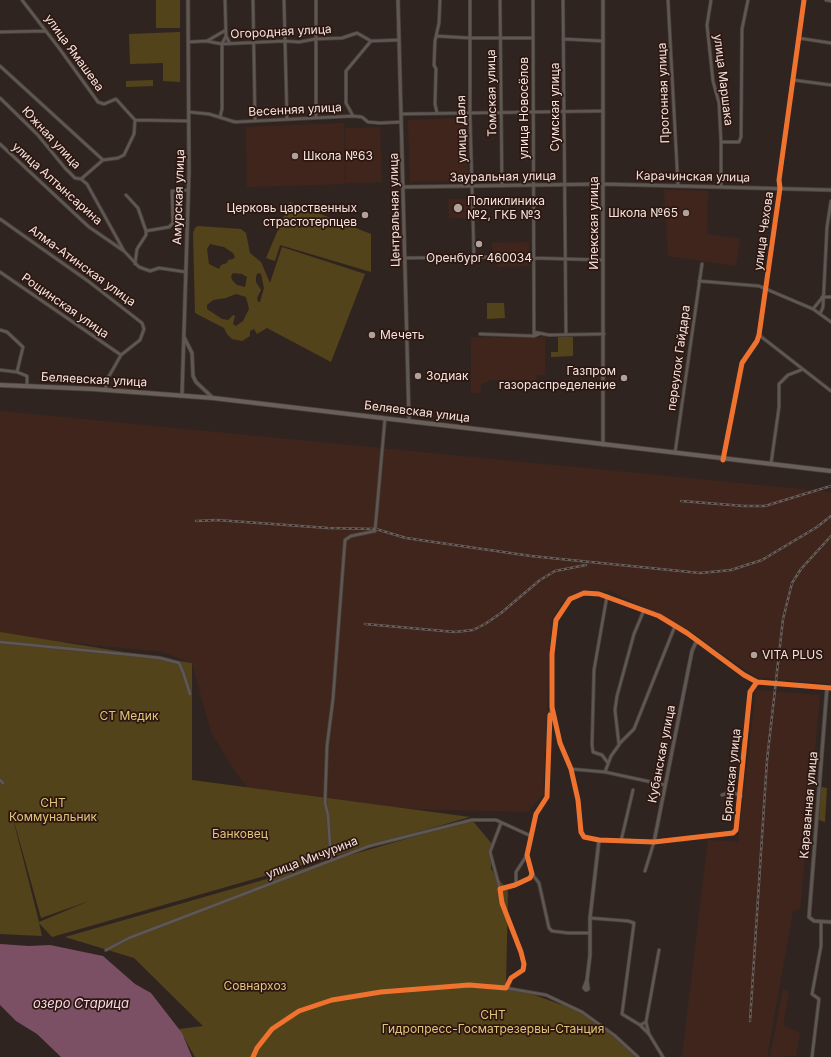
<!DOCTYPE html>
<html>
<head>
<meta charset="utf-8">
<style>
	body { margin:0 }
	canvas { display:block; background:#302420 }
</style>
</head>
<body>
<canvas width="831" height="1057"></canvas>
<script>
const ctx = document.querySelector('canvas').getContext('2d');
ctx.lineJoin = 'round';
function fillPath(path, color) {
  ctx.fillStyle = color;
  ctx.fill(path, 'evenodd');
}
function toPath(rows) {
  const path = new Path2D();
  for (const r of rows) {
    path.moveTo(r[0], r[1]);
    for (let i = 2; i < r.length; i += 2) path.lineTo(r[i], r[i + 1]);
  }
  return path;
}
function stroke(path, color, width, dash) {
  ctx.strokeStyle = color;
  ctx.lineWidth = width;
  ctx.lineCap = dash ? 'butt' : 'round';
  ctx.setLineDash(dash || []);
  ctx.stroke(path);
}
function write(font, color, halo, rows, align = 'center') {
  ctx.font = font + ' Inter,sans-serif';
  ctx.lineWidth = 3.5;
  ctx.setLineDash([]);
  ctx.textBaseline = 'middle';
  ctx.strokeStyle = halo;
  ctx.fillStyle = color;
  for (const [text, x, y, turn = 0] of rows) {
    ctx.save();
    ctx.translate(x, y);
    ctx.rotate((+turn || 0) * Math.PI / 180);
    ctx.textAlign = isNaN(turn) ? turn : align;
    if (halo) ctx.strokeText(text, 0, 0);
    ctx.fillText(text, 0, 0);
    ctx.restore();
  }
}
fillPath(toPath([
	[466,118,468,181,410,182,408,120],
	[344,123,345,184,247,187,246,127],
	[380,127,382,182,346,183,345,128],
	[664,190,708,191,707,234,740,239,736,266,668,256],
	[448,199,468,199,469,218,449,218],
	[529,242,529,266,497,267,497,262,493,262,492,243],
	[545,336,545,375,536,375,536,384,529,384,528,381,488,380,488,382,481,384,480,393,471,393,471,337,535,338],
	[0,411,831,492,831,684,756,677,688,630,609,590,577,592,562,602,551,621,543,795,527,812,261,805,236,773,211,732,192,663,162,652,8,636,0,631],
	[756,690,820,695,800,909,793,911,767,1057,682,1057,708,840,738,842],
	[783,989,789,991,783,1025,800,1033,796,1056,770,1057]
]), '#40251d');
fillPath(toPath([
	[156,0,180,0,180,28,156,28],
	[180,32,180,82,163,81,163,63,130,64,129,34],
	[153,80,153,86,126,87,126,81],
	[290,202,371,234,371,272,280,245,275,261,266,258],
	[198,226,241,229,246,233,250,253,261,262,270,283,282,247,365,274,331,362,267,328,257,334,254,329,250,331,250,336,242,341,232,339,227,334,224,328,195,313,193,233,195,228],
	[210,244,224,247,233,253,235,257,233,259,228,260,227,263,221,265,219,269,209,264,207,249],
	[233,273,242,274,247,277,245,287,237,285,232,280,231,276],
	[258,273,261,274,264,288,260,302,258,302,257,298,261,290,256,282,256,276],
	[236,294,246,297,249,309,243,321,236,326,233,324,235,316,233,315,228,320,222,319,207,309,207,305,213,300,226,298],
	[504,303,505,318,487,319,487,303],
	[558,337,573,337,573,356,551,357,551,352,558,352],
	[0,632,192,663,192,780,470,817,52,937,39,923,42,936,0,934],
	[10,807,41,918,89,901,39,922],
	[821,787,827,788,825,822,819,820],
	[472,820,492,844,491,869,508,891,506,985,582,1012,634,1052,636,1057,195,1057,179,1029,203,1026,134,958,65,937]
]), '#53431a');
fillPath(toPath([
	[0,944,29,946,50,945,103,956,135,984,151,993,182,1033,192,1057,61,1057,37,1034,16,1021,0,1005]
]), '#7b5064');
const minor = toPath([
	[22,0,59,48,98,102,104,104,116,99,135,120,189,121],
	[253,0,255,120],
	[284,0,287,119],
	[316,0,316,118],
	[470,0,470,113,474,258],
	[500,0,502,186],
	[533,0,534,336],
	[563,0,566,335],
	[668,0,678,185],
	[711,0,707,25,713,81,719,103,721,142,721,186],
	[826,0,831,1],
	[0,32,46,31],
	[226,36,230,44],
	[436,36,470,38,533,38],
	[798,38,831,43],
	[563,39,603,41],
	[207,41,226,30],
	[371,41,399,40],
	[189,42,206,41,222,44,284,41,299,42,315,39,342,38,357,33,371,41],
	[0,66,103,160],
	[793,80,831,85],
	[0,98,37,134,65,168,75,178,81,179,87,184,124,251],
	[189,112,209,114,235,122,353,116,362,117,368,122,380,123,401,122],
	[437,113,435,104,436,69,434,65,435,41,439,23,440,0],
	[401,114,603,111],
	[353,116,346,103,346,71,371,41],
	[220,117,222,109,222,44,226,36,225,0],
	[721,142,739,142,741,137,742,29,748,0],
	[0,144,89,227,124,251,139,267,150,271,159,268,186,272],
	[81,179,103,160,118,158,124,155,134,134,135,120],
	[126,195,138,208,146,231,169,227,173,223,172,191,188,190],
	[0,219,88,281,142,323,144,329,140,340,121,355,108,378,105,390],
	[405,258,487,257],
	[533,258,603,260],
	[135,264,137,249,146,235,146,231],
	[0,272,121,355],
	[699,281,759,286,813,309,831,322],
	[822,297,831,297],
	[813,309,822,298],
	[820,314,823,307,827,227,831,201],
	[0,330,7,332,23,347,17,372,27,376,27,386],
	[534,332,549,335,604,334],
	[480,334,534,336,539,334],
	[759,335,831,391],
	[0,370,17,372],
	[675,453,702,264],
	[723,459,742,363,757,341,759,335,780,188,779,180,804,0],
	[771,464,779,407,779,384,788,375,801,370],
	[607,596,594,670,592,745,593,752,602,755,608,763],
	[0,642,133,655,160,658,179,663,183,672,190,694],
	[619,744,634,729,675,626],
	[571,769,605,772,665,785],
	[605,772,611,756,619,745,615,710,617,696,634,634,644,610],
	[0,780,3,783],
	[722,795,731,792,741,796],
	[599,840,584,837,581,832,578,800,571,769,560,743,552,707,552,654,556,620,570,599,584,593,599,594,659,616,697,640],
	[621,841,633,790],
	[331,860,328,815,325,803,327,746,333,699,345,540,351,536,375,531,385,418],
	[645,871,654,842,733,833,736,830,750,692,757,682],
	[532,874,539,883,549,928,552,931,568,933,589,933],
	[516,884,516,872,527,855],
	[500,889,490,852,501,823],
	[590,918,628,921,634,923,622,1014,640,1025,646,1022],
	[106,950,129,938,369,846,472,820,496,820,531,836],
	[506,988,546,995,582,1012,614,1035,638,1057],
	[640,1025,649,1034,663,1057],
	[649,1034,646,1022,659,950],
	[253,1057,257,1048,272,1029,299,1011,332,1000,381,992,469,985,506,988,511,978,523,970,524,964,521,952,502,903,500,889,515,885,530,878,532,874,527,855,536,814,547,797,549,719,552,707],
	[812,1057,819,999,812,994,821,946,821,922]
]);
const tertiary = toPath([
	[398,0,409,420],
	[603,0,603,445],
	[403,187,603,184,831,190],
	[184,337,192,353,193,376,196,382,212,397],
	[182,395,189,172,188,0],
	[587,980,588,989,586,990,584,988,587,980,590,955,590,918,599,840,654,842,692,651,697,640,744,675,757,682,827,688,809,917,814,921,831,922]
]);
const primary = toPath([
	[0,385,93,389,213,398,831,471]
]);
stroke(minor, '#4a403c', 4);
stroke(tertiary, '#4a403c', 4.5);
stroke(primary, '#4a403c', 5.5);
stroke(minor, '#5e5752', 2.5);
stroke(tertiary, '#5e5752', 3);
stroke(primary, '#696059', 4);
const rail = toPath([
	[681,501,744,506,765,506,831,486],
	[196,521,217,520,328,528,376,529,406,538,531,556,700,573,731,570,762,560,817,527,831,516],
	[365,624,455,632,473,630,485,624,501,613,540,580,555,571,586,565],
	[750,1021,767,760,783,619,792,583,801,569,831,536]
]);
stroke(rail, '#675f5b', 2.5);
stroke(rail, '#2d1710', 1, [3]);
stroke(toPath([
	[723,460,742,363,757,341,759,335,780,188,779,180,804,0],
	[757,682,750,692,736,830,733,833,654,842,599,840,584,837,581,832,578,800,571,769,560,743,552,707,552,654,556,620,570,599,584,593,599,594,659,616,687,633,744,675,757,682,831,688],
	[253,1057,257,1048,272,1029,299,1011,332,1000,381,992,469,985,506,988,511,978,523,970,524,964,521,952,502,903,500,889,515,885,530,878,532,874,527,855,536,814,547,797,550,715]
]), '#ef722f', 5);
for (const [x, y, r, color] of [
	[295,156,4,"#afa19c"],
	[458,208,5,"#afa19c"],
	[686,213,4,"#afa19c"],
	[365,215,4,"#afa19c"],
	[479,244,4,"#afa19c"],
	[372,335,4,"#afa19c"],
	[418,376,4,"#afa19c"],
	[624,378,4,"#afa19c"],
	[754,655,4,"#afa19c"]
]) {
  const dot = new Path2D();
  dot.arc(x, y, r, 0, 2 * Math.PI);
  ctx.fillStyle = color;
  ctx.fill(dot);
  stroke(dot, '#2d1710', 1.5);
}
write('12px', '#f4e4df', '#2d1710', [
	["Огородная улица",281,32,-3],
	["улица Ямашева",74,53,54],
	["улица Маршака",723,80,83],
	["Томская улица",492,93,-91],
	["Прогонная улица",664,93,-92],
	["Сумская улица",555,107,-90],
	["улица Новосёлов",524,108,-90],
	["Весенняя улица",295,110,-3],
	["улица Даля",462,129,-91],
	["Южная улица",51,138,47],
	["Зауральная улица",503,177,-1],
	["Карачинская улица",693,177,1],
	["улица Алтынсарина",57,184,42],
	["Амурская улица",179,197,-88],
	["Центральная улица",395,210,-91],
	["Илекская улица",594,223,-90],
	["улица Чехова",764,231,-82],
	["Алма-Атинская улица",82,266,36],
	["Рощинская улица",65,306,35],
	["переулок Гайдара",679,358,-82],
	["Беляевская улица",94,380,3],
	["Беляевская улица",417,412,7],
	["Кубанская улица",662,754,-79],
	["Брянская улица",732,775,-84],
	["Караванная улица",809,805,-85],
	["улица Мичурина",312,858,-21]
]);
write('12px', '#f4e4df', '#2d1710', [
	["Школа №63",303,156],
	["Поликлиника",467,201],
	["№2, ГКБ №3",467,215],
	["Церковь царственных",357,208,"right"],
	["страстотерпцев",357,222,"right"],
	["Школа №65",678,213,"right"],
	["Оренбург 460034",479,258,"center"],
	["Мечеть",380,335],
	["Газпром",616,371,"right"],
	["газораспределение",616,385,"right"],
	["Зодиак",426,376],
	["VITA PLUS",762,655]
], 'left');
write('12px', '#e1c57b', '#2d1710', [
	["СТ Медик",129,716],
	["СНТ",53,803],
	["Коммунальник",53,817],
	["Банковец",240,834],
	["Совнархоз",255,986],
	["СНТ",493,1015],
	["Гидропресс-Госматрезервы-Станция",493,1029]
]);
write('italic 13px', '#f7d8e6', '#2d1710', [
	["озеро Старица",81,1004]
]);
</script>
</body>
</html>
